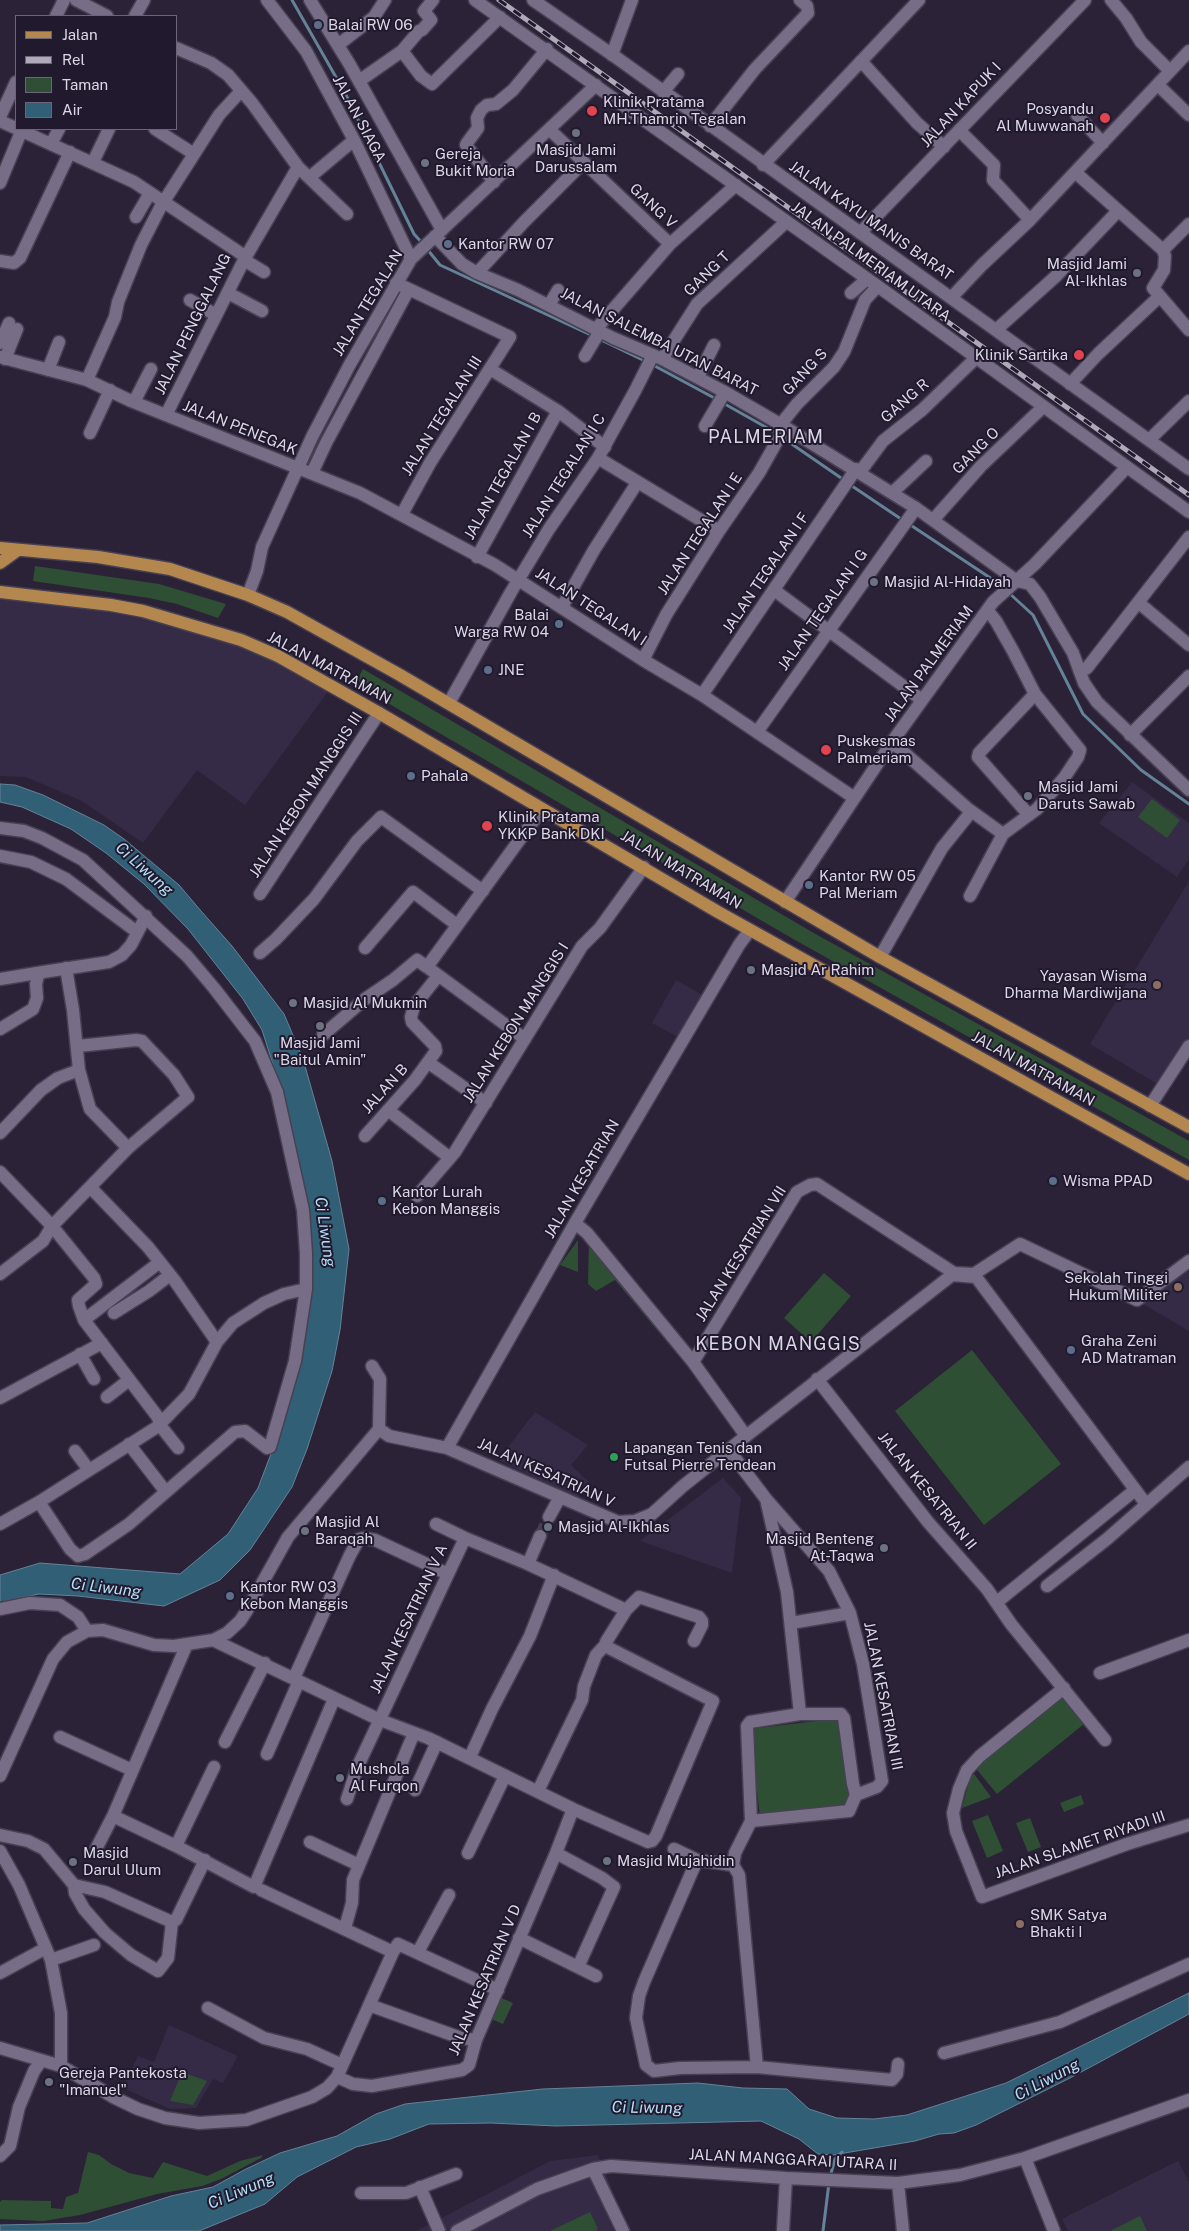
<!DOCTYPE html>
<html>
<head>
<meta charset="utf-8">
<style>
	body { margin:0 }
	#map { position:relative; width:1189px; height:2231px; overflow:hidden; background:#2b2238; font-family:"Public Sans",sans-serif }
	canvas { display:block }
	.legend { position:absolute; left:15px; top:15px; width:162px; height:115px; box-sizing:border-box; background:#21192e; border:1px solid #6c6578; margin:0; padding:6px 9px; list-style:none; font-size:15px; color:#dcd7e6 }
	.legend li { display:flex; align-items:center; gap:10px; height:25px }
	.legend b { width:25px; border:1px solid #6c6578 }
</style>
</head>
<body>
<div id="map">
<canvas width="1189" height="2231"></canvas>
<ul class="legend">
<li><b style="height:6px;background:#b4874e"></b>Jalan</li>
<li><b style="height:6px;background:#aea8b8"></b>Rel</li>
<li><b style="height:14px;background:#2f4f35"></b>Taman</li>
<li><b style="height:14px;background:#315f76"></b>Air</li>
</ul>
</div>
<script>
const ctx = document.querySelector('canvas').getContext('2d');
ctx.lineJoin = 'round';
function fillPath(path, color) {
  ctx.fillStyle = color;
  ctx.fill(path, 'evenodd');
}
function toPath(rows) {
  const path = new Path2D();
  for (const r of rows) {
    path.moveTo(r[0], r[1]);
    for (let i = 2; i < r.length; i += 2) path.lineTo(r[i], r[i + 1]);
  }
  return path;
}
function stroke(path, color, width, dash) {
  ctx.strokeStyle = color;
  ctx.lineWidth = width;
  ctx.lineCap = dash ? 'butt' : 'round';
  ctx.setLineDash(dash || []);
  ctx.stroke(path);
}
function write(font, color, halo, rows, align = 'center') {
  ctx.font = font + ' "Public Sans",sans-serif';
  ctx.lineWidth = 4;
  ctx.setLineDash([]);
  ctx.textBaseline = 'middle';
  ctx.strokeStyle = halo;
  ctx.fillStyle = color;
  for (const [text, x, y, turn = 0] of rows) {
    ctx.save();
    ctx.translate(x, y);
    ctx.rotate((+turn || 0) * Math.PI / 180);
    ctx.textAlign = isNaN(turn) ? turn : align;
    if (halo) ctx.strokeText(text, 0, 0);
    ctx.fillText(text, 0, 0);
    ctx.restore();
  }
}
fillPath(toPath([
	[0,592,84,602,253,646,332,686,245,805,197,770,143,843,82,801,26,777,0,776],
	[1132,782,1189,823,1189,859,1177,877,1099,823],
	[1189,881,1189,1046,1161,1086,1090,1044],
	[676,980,704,996,680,1038,652,1023],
	[1189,1270,1189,1331,1143,1304],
	[535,1412,588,1445,571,1465,589,1482,578,1498,498,1460],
	[723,1478,741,1498,732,1573,640,1541],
	[169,2025,238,2056,223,2083,213,2079,196,2108,170,2109,123,2088,138,2056,154,2062],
	[598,2155,629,2231,417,2231,550,2161],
	[1178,2161,1189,2182,1189,2231,1068,2231,1062,2219]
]), '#352b46');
fillPath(toPath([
	[35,566,159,584,226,604,218,618,177,604,149,598,33,581],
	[363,669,812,932,1189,1141,1189,1160,795,940,355,684],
	[1152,799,1180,820,1167,838,1138,817],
	[578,1240,578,1272,560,1265],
	[589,1240,689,1358,684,1362,615,1280,596,1291,588,1284],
	[824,1273,851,1296,811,1342,784,1318],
	[972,1350,1061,1464,984,1525,895,1411],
	[1061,1694,1084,1724,997,1794,973,1765],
	[842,1718,851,1806,760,1817,750,1729],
	[972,1771,991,1797,962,1808],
	[1081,1795,1084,1804,1064,1812,1060,1803],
	[988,1815,1003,1851,987,1858,972,1821],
	[1030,1818,1041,1847,1028,1852,1016,1823],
	[499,1997,513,2003,503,2024,489,2018],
	[182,2072,207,2081,193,2105,170,2101],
	[88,2152,99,2155,111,2164,129,2173,153,2178,163,2162,207,2176,240,2161,263,2155,261,2158,221,2179,202,2186,157,2194,80,2215,43,2221,0,2219,0,2202,2,2200,51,2201,51,2208,63,2209,66,2197,78,2193],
	[590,2212,598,2229,595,2231,550,2231],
	[1140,2216,1147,2231,1112,2231,1112,2230]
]), '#2f4f35');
const water = toPath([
	[0,784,15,785,43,795,104,825,124,839,179,885,201,911,232,946,284,1014,303,1059,332,1161,349,1249,340,1330,332,1371,307,1449,292,1487,250,1550,220,1580,164,1606,78,1596,39,1594,0,1602,0,1575,40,1563,180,1574,228,1534,258,1488,285,1417,305,1325,312,1276,310,1224,288,1118,276,1074,262,1030,243,999,188,929,144,884,106,853,71,829,22,807,0,802,0,784],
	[1189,1993,1189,2014,1070,2078,976,2125,954,2133,939,2134,915,2141,833,2155,818,2154,799,2139,761,2121,556,2126,491,2123,429,2124,390,2139,356,2147,297,2177,265,2204,199,2231,0,2231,0,2225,87,2223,171,2196,213,2187,246,2169,280,2153,337,2136,376,2114,405,2104,543,2089,698,2083,743,2088,787,2089,809,2109,837,2118,874,2119,907,2115,1006,2083,1189,1993]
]);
fillPath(water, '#315f76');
stroke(water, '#648398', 1);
stroke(toPath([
	[292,0,345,93,414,234,423,244],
	[427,249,440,265,593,336],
	[599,339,647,362],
	[653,365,718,400],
	[723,403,778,434],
	[783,438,844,480],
	[849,484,904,521],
	[909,524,1004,587],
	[1008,592,1033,615,1083,714,1141,770,1189,804],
	[830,2177,835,2159,842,2152],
	[823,2231,829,2183]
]), '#648398', 3);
stroke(toPath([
	[540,1536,549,1517]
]), '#463d52', 12, [12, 6]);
const minor = toPath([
	[76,0,107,16],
	[267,0,306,51,354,140,411,259],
	[310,0,350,65,442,230],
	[475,0,890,295,1189,512],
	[533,0,617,58,1189,469],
	[1111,0,1126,18,1141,42,1170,71],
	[56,16,64,0],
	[135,16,144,0],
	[338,45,374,17,385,0],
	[176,48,211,63,228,75,252,103,298,167,347,214],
	[402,51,421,76,432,84,500,17],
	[612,55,632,0],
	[861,61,917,123,944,147],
	[359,81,402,51,419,31,422,30,431,20,424,11,433,0],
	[1158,85,1189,115],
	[663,92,678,74],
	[1077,115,1103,143],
	[0,117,16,82],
	[0,121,134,182,246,257],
	[710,126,755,69,808,13,807,6,800,0],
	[155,129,194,154],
	[550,130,670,244],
	[959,130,994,165,993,180,1030,220],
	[51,144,59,129],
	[93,162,109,129],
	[763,165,919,0],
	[1076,173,1163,250,1165,256,1164,270,1153,288,1189,330],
	[310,177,354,140],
	[494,182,466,145,467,143,478,128,477,118,481,110,487,105,496,104,513,90,547,49],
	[0,183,21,132],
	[136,217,150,193],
	[860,233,1085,0],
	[435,236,462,264,477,273,518,290,613,338,662,359,723,391,785,427,916,508,1017,581,1030,584,1040,597,1073,653,1084,683,1097,702,1189,790],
	[1163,250,1189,224],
	[244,260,264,272],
	[0,261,14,263,20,258,70,152],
	[477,273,524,222,583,163],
	[396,283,510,337,430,463,402,514],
	[228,293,262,311],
	[851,293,867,279],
	[951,298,982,265,1030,220,1189,51],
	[190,300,216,315],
	[549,305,558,290],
	[596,329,670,244,736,185],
	[996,330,1055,277,1118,211],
	[0,343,9,323],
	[585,356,600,331],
	[0,357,87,380,131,401,360,493,495,565,643,660,702,695,853,797],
	[5,359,17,329],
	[662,359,697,304,786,222],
	[490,369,558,411,605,447],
	[48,370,59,342],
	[698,377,714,345],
	[87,380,115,317,118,302,141,245,161,206,219,115,241,91],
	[1070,384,1098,354,1159,297],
	[637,387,653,355],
	[134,402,151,369],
	[166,415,244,260,298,167],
	[781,424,797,404,834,367,844,352,865,300,877,287],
	[705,426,725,392],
	[90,433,110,390],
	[1149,440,1189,401],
	[598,458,719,531],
	[860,472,883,441,922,410,976,358],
	[312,473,326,443,409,289],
	[892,493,926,461],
	[933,520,981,466,1043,407],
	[477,557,558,411],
	[774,590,922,700],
	[248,595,257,571,262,547,312,437,349,366,411,259,596,85],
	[1139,603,1189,645],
	[562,607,594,550,637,483],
	[643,660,666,615,719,531,759,473,785,427],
	[1080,672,1087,668,1189,537],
	[702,695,856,469],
	[449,703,511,592,549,529,598,458,636,389],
	[757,732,916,508],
	[1130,735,1189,676],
	[892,742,967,808,1003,834,1037,809,1064,778,1078,757,1080,750,1035,694,1013,651,996,621,988,611],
	[1029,815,978,757,979,753,1035,694],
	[0,828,24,831,42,838,83,860,187,956,214,988,255,1041,277,1092,303,1210,306,1253,306,1289,295,1361,270,1447,267,1448,245,1431,235,1432,129,1524,85,1554,78,1556,70,1549,39,1502],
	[0,856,31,862,66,879,137,932],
	[260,894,379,713],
	[970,896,1003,834],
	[785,902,892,742,993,602,1035,564,1127,467],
	[365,948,413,892,457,925],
	[260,953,276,939,314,899,357,841,381,817,483,891],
	[880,957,942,848,971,812],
	[0,979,43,972],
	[0,1029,33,1009,37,998,36,984,38,975,43,972,109,962,122,955,131,945,146,916],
	[323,1035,365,999,393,980,417,960,427,967],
	[525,1039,427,967,542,809],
	[429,1063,486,1103],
	[79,1070,90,1109,128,1148],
	[1150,1106,1189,1046],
	[388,1110,450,1158],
	[0,1133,41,1090,58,1078,79,1070,73,1010,66,968],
	[365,1136,415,1080,436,1051,435,1046,412,1022,411,1017,414,1006,438,976],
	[0,1172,52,1226,94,1278,96,1284,78,1300,79,1306,84,1320,157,1416,160,1423],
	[91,1188,148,1247,175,1281,217,1342],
	[417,1196,455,1152,582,946,600,928,644,867],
	[0,1274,43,1241,52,1226,128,1148,188,1097,174,1075,142,1041,136,1040,78,1046],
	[114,1313,149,1291,170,1275],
	[84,1320,160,1262],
	[80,1354,94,1379],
	[693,1362,797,1192,810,1185,817,1184,954,1273,974,1274,1020,1244,1137,1300,1189,1261],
	[372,1366,380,1379,379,1429],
	[817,1379,928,1522,987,1589,1011,1624,1105,1740],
	[107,1397,129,1380],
	[0,1398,102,1343],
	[159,1424,178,1448],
	[746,1436,952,1275,976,1277,1146,1504],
	[129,1444,166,1492],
	[447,1448,575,1223,739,945,750,930],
	[728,1449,766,1499,829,1571,850,1613,863,1664,882,1781,877,1787,856,1795,849,1811,751,1821],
	[75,1451,89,1470],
	[549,1517,560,1497],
	[0,1524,39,1502,157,1427,189,1394,217,1342,233,1323,264,1303,284,1294,306,1289],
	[436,1524,465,1538],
	[528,1564,626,1610],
	[1047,1586,1107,1539,1189,1467],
	[997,1602,1135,1490],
	[0,1609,30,1603,60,1605,78,1617,87,1631],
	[791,1623,850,1613],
	[213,1640,380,1720,428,1738,573,1809,648,1842,652,1841,656,1836,713,1701,609,1648,606,1646,606,1642,626,1610,639,1597,699,1617,702,1621,702,1625,694,1641],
	[1100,1673,1189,1640],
	[294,1678,350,1555,359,1539,364,1538,375,1540,448,1574],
	[1064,1688,980,1756,967,1770,959,1789,953,1813,956,1831,982,1897,1127,1844,1189,1825],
	[800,1714,841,1714,844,1718,853,1784,856,1795],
	[60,1737,132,1770],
	[225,1742,265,1663],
	[267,1754,299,1681],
	[470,1757,492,1709,530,1636,554,1575],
	[0,1776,53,1659,67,1642,87,1631,103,1630,154,1645,174,1646,213,1640,227,1633,240,1621,246,1612,288,1537,379,1429,389,1436,447,1448,618,1522,635,1521,652,1514,683,1486,746,1436,693,1362,587,1233,575,1223],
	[415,1790,437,1742],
	[538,1791,582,1700,584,1686,596,1655,606,1644],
	[347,1799,357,1768,465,1538,528,1564,540,1536],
	[113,1816,176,1846,254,1887,334,1699],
	[0,1835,28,1841,44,1849,74,1885,105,1892,172,1922],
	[310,1842,359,1865],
	[176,1846,214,1767],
	[96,1849,113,1816,187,1644],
	[674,1849,697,1860],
	[0,1851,19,1885,51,1960,61,2013,61,2066],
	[468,1853,505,1776],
	[556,1853,602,1878,614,1887,578,1967],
	[733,1865,697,1860,644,1982,639,1996,636,2018,646,2065,654,2071,680,2068,757,2067,739,1875,733,1865,735,1853,751,1821,747,1726,750,1722,800,1714,787,1592,766,1499],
	[74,1885,75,1893,84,1909,105,1933,131,1955,158,1971,168,1958,172,1922],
	[261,1890,393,1952],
	[172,1922,176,1920,205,1860],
	[345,1928,352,1903,353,1880,414,1733],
	[519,1938,596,1976],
	[418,1952,449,1895],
	[51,1960,94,1945],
	[0,1973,46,1948],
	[369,2005,461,2038,476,2040],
	[208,2008,264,2038,307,2049,342,2065],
	[0,2048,61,2066,115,2098,138,2109,165,2118,199,2123,246,2120,312,2097,327,2088,337,2077,393,1952,398,1944,498,1990],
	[944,2053,1060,2022,1189,1964],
	[757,2067,892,2080,897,2074,898,2064],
	[337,2077,353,2084,372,2086,462,2070,469,2065,476,2040,556,1853,573,1809],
	[0,2156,10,2146,19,2107,34,2071,41,2061],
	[1025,2158,1054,2231],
	[593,2169,623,2231],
	[898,2183,903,2231],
	[420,2187,439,2231],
	[361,2193,406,2193,456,2174],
	[457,2231,537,2189,593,2169,611,2166,786,2178,898,2183,960,2175,1025,2158,1189,2100],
	[783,2231,786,2178]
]);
const major = toPath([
	[0,548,98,557,170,569,248,595,287,612,400,675,880,957,1189,1127],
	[0,563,18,550],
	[0,592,111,605,143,611,241,640,278,656,379,713,718,912,1189,1174]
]);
stroke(minor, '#474053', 15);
stroke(major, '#474053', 15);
stroke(minor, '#776d87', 12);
stroke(major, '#b4874e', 12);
const rail = toPath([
	[499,0,1189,495]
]);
stroke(rail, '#aea8b8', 5);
stroke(rail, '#21192e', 3, [9]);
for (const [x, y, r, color] of [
	[318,25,5,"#5c6f8a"],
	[592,111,6,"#e0444e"],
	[1105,118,6,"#e0444e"],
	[576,133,5,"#6b7280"],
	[425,163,5,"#6b7280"],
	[448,244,5,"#5c6f8a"],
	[1137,273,5,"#6b7280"],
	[1079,355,6,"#e0444e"],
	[874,582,5,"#6b7280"],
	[559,624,5,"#5c6f8a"],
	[488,670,5,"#5c6f8a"],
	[826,750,6,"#e0444e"],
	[411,776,5,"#5c6f8a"],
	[1028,796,5,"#6b7280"],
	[487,826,6,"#e0444e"],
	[809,885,5,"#5c6f8a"],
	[751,970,5,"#6b7280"],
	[1157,985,5,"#8d6e63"],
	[293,1003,5,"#6b7280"],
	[320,1026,5,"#6b7280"],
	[1053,1181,5,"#5c6f8a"],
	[382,1201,5,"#5c6f8a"],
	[1178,1287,5,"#8d6e63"],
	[1071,1350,5,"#5c6f8a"],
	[614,1457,5,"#2e9e5b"],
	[548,1527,5,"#6b7280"],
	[305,1531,5,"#6b7280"],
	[884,1548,5,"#6b7280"],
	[230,1596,5,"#5c6f8a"],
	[340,1778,5,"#6b7280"],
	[607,1861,5,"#6b7280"],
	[73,1862,5,"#6b7280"],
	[1020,1924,5,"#8d6e63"],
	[49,2082,5,"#6b7280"]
]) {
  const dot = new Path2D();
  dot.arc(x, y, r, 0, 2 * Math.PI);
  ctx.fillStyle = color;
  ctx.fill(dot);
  stroke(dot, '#21192e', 2);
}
write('15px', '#dcd7e6', '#21192e', [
	["Balai RW 06",328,25],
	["Klinik Pratama",603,102],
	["MH.Thamrin Tegalan",603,119],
	["Posyandu",1094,109,"right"],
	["Al Muwwanah",1094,126,"right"],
	["Masjid Jami",576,150,"center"],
	["Darussalam",576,167,"center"],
	["Gereja",435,154],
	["Bukit Moria",435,171],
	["Kantor RW 07",458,244],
	["Masjid Jami",1127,264,"right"],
	["Al-Ikhlas",1127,281,"right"],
	["Klinik Sartika",1068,355,"right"],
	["Masjid Al-Hidayah",884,582],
	["Balai",549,615,"right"],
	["Warga RW 04",549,632,"right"],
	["JNE",498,670],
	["Puskesmas",837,741],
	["Palmeriam",837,758],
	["Pahala",421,776],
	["Masjid Jami",1038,787],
	["Daruts Sawab",1038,804],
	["Klinik Pratama",498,817],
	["YKKP Bank DKI",498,834],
	["Kantor RW 05",819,876],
	["Pal Meriam",819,893],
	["Masjid Ar Rahim",761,970],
	["Yayasan Wisma",1147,976,"right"],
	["Dharma Mardiwijana",1147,993,"right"],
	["Masjid Al Mukmin",303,1003],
	["Masjid Jami",320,1043,"center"],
	["\"Baitul Amin\"",320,1060,"center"],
	["Wisma PPAD",1063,1181],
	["Kantor Lurah",392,1192],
	["Kebon Manggis",392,1209],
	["Sekolah Tinggi",1168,1278,"right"],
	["Hukum Militer",1168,1295,"right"],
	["Graha Zeni",1081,1341],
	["AD Matraman",1081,1358],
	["Lapangan Tenis dan",624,1448],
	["Futsal Pierre Tendean",624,1465],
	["Masjid Al",315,1522],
	["Baraqah",315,1539],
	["Masjid Al-Ikhlas",558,1527],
	["Masjid Benteng",874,1539,"right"],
	["At-Taqwa",874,1556,"right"],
	["Kantor RW 03",240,1587],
	["Kebon Manggis",240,1604],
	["Mushola",350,1769],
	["Al Furqon",350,1786],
	["Masjid",83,1853],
	["Darul Ulum",83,1870],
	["Masjid Mujahidin",617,1861],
	["SMK Satya",1030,1915],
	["Bhakti I",1030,1932],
	["Gereja Pantekosta",59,2073],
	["\"Imanuel\"",59,2090]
], 'left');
write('15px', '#dcd7e6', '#21192e', [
	["JALAN KAPUK I",961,105,-47],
	["JALAN SIAGA",359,119,62],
	["GANG V",653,206,43],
	["JALAN KAYU MANIS BARAT",871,221,35],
	["JALAN PALMERIAM UTARA",871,262,36],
	["GANG T",707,274,-44],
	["JALAN TEGALAN",368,303,-59],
	["JALAN PENGGALANG",193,324,-64],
	["JALAN SALEMBA UTAN BARAT",659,342,27],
	["GANG S",805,372,-47],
	["GANG R",905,401,-41],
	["JALAN TEGALAN III",442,416,-58],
	["JALAN PENEGAK",240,428,22],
	["GANG O",976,451,-45],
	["JALAN TEGALAN I B",503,476,-61],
	["JALAN TEGALAN I C",564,476,-58],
	["JALAN TEGALAN I E",700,534,-57],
	["JALAN TEGALAN I F",766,573,-56],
	["JALAN TEGALAN I",591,607,33],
	["JALAN TEGALAN I G",823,610,-55],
	["JALAN PALMERIAM",929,664,-54],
	["JALAN MATRAMAN",329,668,28],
	["JALAN KEBON MANGGIS III",306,795,-57],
	["JALAN MATRAMAN",681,870,31],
	["JALAN KEBON MANGGIS I",516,1023,-58],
	["JALAN MATRAMAN",1033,1069,29],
	["JALAN B",385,1089,-48],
	["JALAN KESATRIAN",582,1179,-60],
	["JALAN KESATRIAN VII",741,1254,-58],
	["JALAN KESATRIAN V",546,1473,24],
	["JALAN KESATRIAN II",927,1491,51],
	["JALAN KESATRIAN V A",409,1619,-65],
	["JALAN KESATRIAN III",883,1696,79],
	["JALAN SLAMET RIYADI III",1080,1845,-19],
	["JALAN KESATRIAN V D",485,1980,-67],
	["JALAN MANGGARAI UTARA II",793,2160,3]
]);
write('italic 16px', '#b3def5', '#21192e', [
	["Ci Liwung",144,869,42],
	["Ci Liwung",325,1232,82],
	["Ci Liwung",106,1588,7],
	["Ci Liwung",1047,2080,-28],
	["Ci Liwung",647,2108,1],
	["Ci Liwung",241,2191,-23]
]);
ctx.letterSpacing = '1px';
write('18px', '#dcd7e6', '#21192e', [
	["PALMERIAM",766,437],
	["KEBON MANGGIS",778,1344]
]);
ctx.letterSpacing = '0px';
</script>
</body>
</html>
